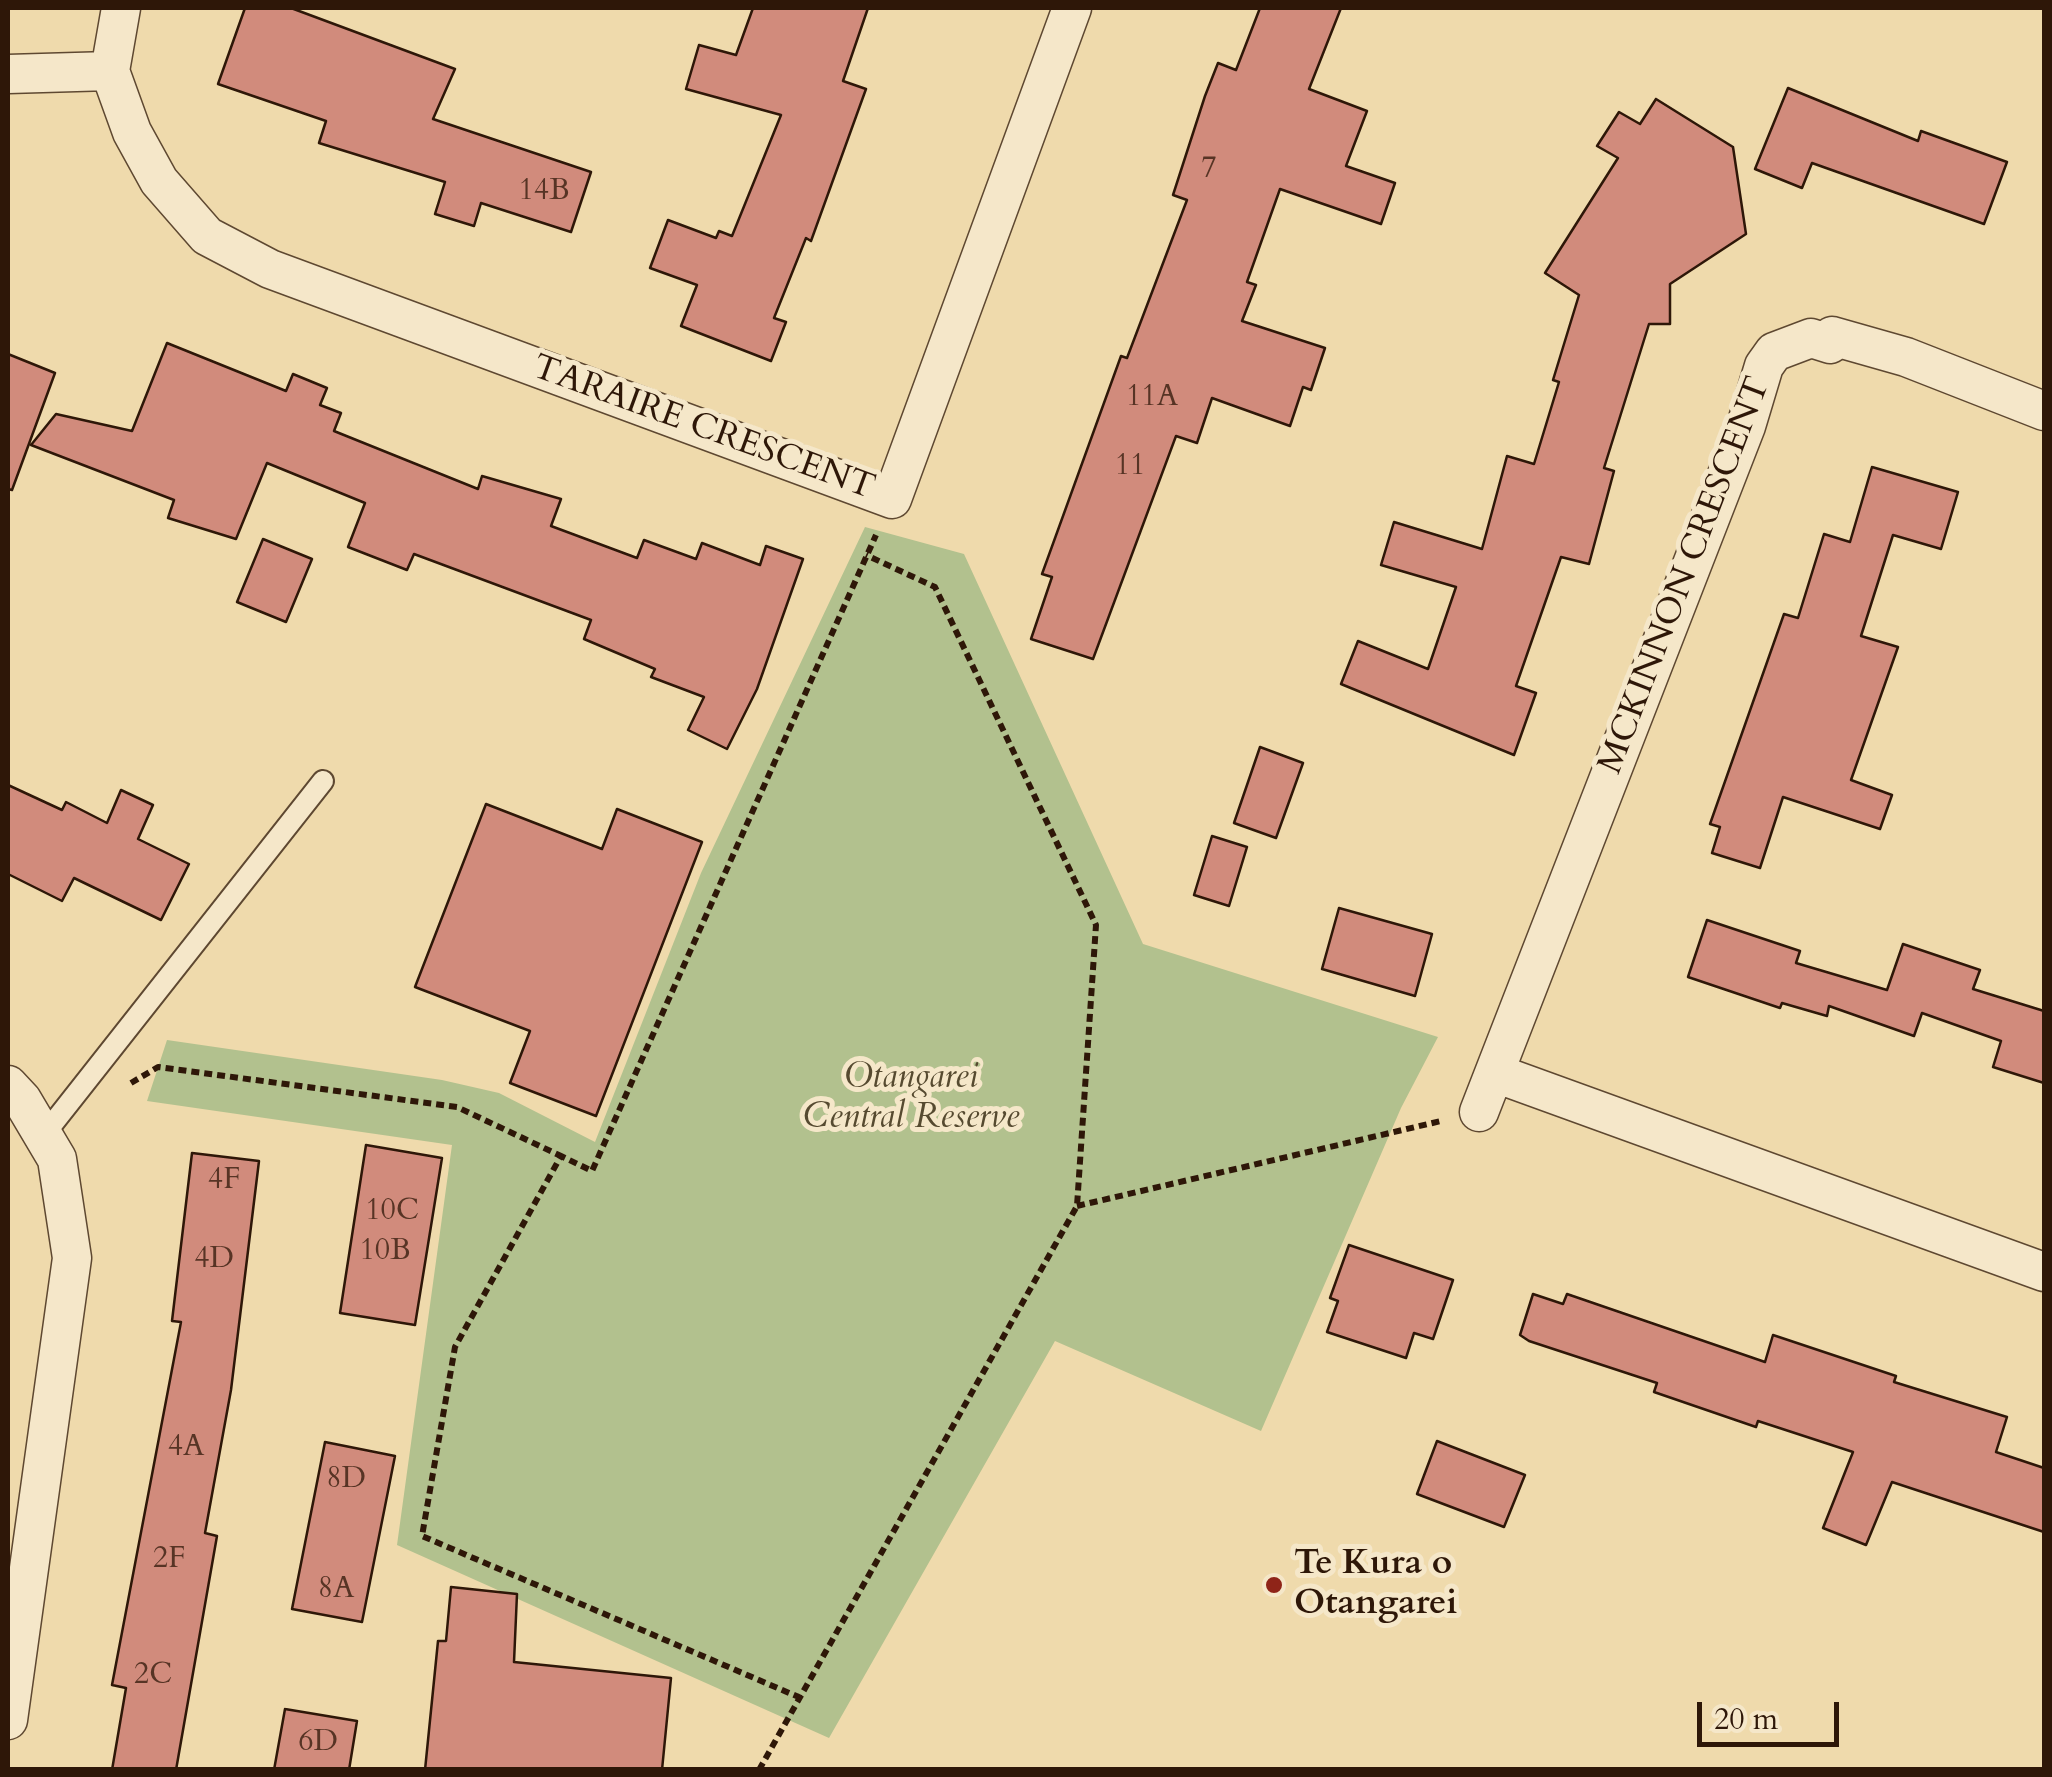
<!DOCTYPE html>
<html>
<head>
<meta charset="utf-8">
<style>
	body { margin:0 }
	#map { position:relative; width:2052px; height:1777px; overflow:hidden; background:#efdaac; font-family:Cardo,serif }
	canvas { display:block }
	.frame { position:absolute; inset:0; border:10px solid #2e1708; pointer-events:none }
	.scale { position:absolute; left:1697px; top:1702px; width:142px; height:45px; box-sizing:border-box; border:5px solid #2e1708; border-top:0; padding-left:12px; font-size:30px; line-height:35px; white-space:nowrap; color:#2e1708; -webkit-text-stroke:8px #f5e7c9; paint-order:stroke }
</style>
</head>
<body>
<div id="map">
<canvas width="2052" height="1777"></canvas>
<div class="frame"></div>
<div class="scale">20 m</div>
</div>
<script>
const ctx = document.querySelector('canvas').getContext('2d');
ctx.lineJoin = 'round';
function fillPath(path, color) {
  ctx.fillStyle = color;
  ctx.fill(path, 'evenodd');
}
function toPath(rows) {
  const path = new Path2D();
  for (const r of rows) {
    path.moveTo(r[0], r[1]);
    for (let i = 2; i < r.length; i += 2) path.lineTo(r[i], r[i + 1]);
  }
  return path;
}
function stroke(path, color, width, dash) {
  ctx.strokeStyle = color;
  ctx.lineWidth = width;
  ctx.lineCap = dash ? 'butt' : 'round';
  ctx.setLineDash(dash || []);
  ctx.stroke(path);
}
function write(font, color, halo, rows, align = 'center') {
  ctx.font = font + ' Cardo,serif';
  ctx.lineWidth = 10;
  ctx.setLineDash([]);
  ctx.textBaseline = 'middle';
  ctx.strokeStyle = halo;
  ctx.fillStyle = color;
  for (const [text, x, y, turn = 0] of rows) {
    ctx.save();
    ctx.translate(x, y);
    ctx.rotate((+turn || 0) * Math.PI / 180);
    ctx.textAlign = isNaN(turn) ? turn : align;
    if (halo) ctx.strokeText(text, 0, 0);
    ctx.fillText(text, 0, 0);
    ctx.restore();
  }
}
fillPath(toPath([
	[865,527,964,554,1143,944,1438,1037,1401,1108,1261,1431,1055,1341,829,1738,397,1545,452,1145,147,1101,167,1040,442,1080,499,1093,595,1142,701,873]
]), '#b2c18e');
const building = toPath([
	[245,8,291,8,455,69,433,119,591,172,571,232,481,203,474,226,435,214,445,182,319,143,326,121,218,84,245,8],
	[753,8,868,8,843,81,866,89,811,241,806,238,774,318,786,322,771,361,681,326,697,285,650,268,668,220,716,238,719,231,732,236,781,115,686,89,699,45,736,55,753,8],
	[1260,8,1341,8,1309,89,1367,111,1346,166,1395,183,1381,224,1280,189,1247,282,1256,285,1242,321,1325,348,1311,390,1303,387,1290,426,1212,398,1197,443,1176,436,1093,659,1031,639,1052,577,1042,574,1121,356,1127,358,1187,200,1173,195,1205,96,1218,63,1236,70,1260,8],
	[1788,88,1918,141,1921,131,2007,162,1984,224,1812,163,1802,188,1755,169,1788,88],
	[1656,99,1733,147,1746,234,1670,284,1670,324,1649,324,1604,468,1614,471,1589,564,1561,557,1516,686,1536,693,1514,755,1341,684,1358,641,1428,669,1456,587,1381,565,1394,522,1482,549,1507,456,1534,464,1559,382,1553,380,1579,295,1545,273,1618,158,1597,146,1619,112,1640,124,1656,99],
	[167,343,286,391,293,374,327,388,320,405,341,413,334,431,478,489,482,476,561,499,551,526,637,558,644,540,696,559,702,543,760,565,766,546,803,559,757,689,727,749,688,730,704,697,651,677,655,669,584,639,591,620,414,554,407,570,348,547,365,503,267,463,236,539,168,518,174,500,31,445,56,414,132,431,167,343],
	[8,354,55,373,12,490,8,489,8,354],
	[1872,467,1958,492,1941,549,1893,535,1861,636,1898,647,1851,780,1892,795,1880,829,1783,797,1760,868,1712,853,1720,827,1710,824,1784,614,1798,618,1824,534,1850,542,1872,467],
	[263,539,312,559,286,622,237,602,263,539],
	[1260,747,1303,763,1276,838,1234,823,1260,747],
	[8,785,62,810,66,802,107,823,121,790,153,805,138,839,189,864,161,920,74,878,62,901,8,874,8,785],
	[486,804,602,849,617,809,702,842,596,1116,510,1083,530,1031,415,987,486,804],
	[1212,836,1247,847,1229,906,1194,895,1212,836],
	[1339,908,1432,934,1415,996,1322,969,1339,908],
	[1707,920,1800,951,1796,963,1887,990,1903,944,1980,970,1973,989,2044,1011,2044,1083,1993,1067,2001,1041,1922,1013,1914,1036,1829,1006,1827,1016,1782,1003,1780,1008,1688,977,1707,920],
	[366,1145,442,1158,415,1325,340,1313,366,1145],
	[192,1153,259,1161,231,1390,205,1533,217,1536,176,1770,112,1770,126,1688,112,1685,181,1322,172,1321,192,1153],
	[1349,1245,1453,1280,1433,1339,1414,1333,1406,1358,1327,1332,1338,1301,1330,1298,1349,1245],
	[1533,1294,1563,1304,1567,1294,1765,1362,1773,1335,1896,1376,1894,1382,2007,1417,1996,1452,2044,1468,2044,1532,1892,1482,1866,1545,1823,1528,1853,1452,1758,1421,1756,1427,1654,1392,1657,1383,1529,1341,1520,1335,1533,1294],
	[1437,1441,1525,1475,1504,1527,1417,1494,1437,1441],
	[325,1442,395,1456,362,1622,292,1609,325,1442],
	[451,1587,517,1594,514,1662,671,1678,662,1770,425,1770,438,1641,446,1641,451,1587],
	[285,1709,357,1721,349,1770,274,1770,285,1709]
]);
fillPath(building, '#d18b7c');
stroke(building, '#2e1708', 2.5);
const service = toPath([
	[43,1136,323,781]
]);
const minor = toPath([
	[121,8,110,71,132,132,159,181,207,236,270,269,892,499,1072,8],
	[8,74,110,71],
	[1495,1073,2044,1272],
	[8,1085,22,1100,57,1159,72,1258,8,1720],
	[1479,1112,1746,426,1764,366,1774,352,1811,338,1830,344,1832,336,1906,357,2044,411]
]);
stroke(service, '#5e4831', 24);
stroke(minor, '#5e4831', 41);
stroke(toPath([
	[131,1083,158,1067,457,1107,561,1156],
	[1077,1206,1441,1121],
	[801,1698,422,1536,455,1347,561,1156,592,1171,876,535],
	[759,1770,1077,1206,1096,925,935,587,866,555]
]), '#2e1708', 6, [8, 5]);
stroke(service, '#f5e7c9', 20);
stroke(minor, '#f5e7c9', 38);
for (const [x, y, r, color] of [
	[1274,1585,10,"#8f2418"]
]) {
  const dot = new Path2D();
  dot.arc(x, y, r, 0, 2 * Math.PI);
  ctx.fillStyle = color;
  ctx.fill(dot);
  stroke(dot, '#f5e7c9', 4);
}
write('30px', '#573425', null, [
	["7",1209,170],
	["14B",544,192],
	["11A",1152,398],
	["11",1130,467],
	["4F",224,1181],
	["10C",392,1212],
	["10B",385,1252],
	["4D",214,1260],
	["4A",186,1448],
	["8D",346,1480],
	["2F",169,1560],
	["8A",336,1590],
	["2C",153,1676],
	["6D",318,1743]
]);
write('35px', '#2e1708', '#f5e7c9', [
	["TARAIRE CRESCENT",703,429,20],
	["MCKINNON CRESCENT",1686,576,-69]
]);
write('italic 35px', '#564a30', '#f5e7c9', [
	["Otangarei",911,1079],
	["Central Reserve",911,1119]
]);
write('bold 35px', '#2e1708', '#f5e7c9', [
	["Te Kura o",1294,1565],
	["Otangarei",1294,1605]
], 'left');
</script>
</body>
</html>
